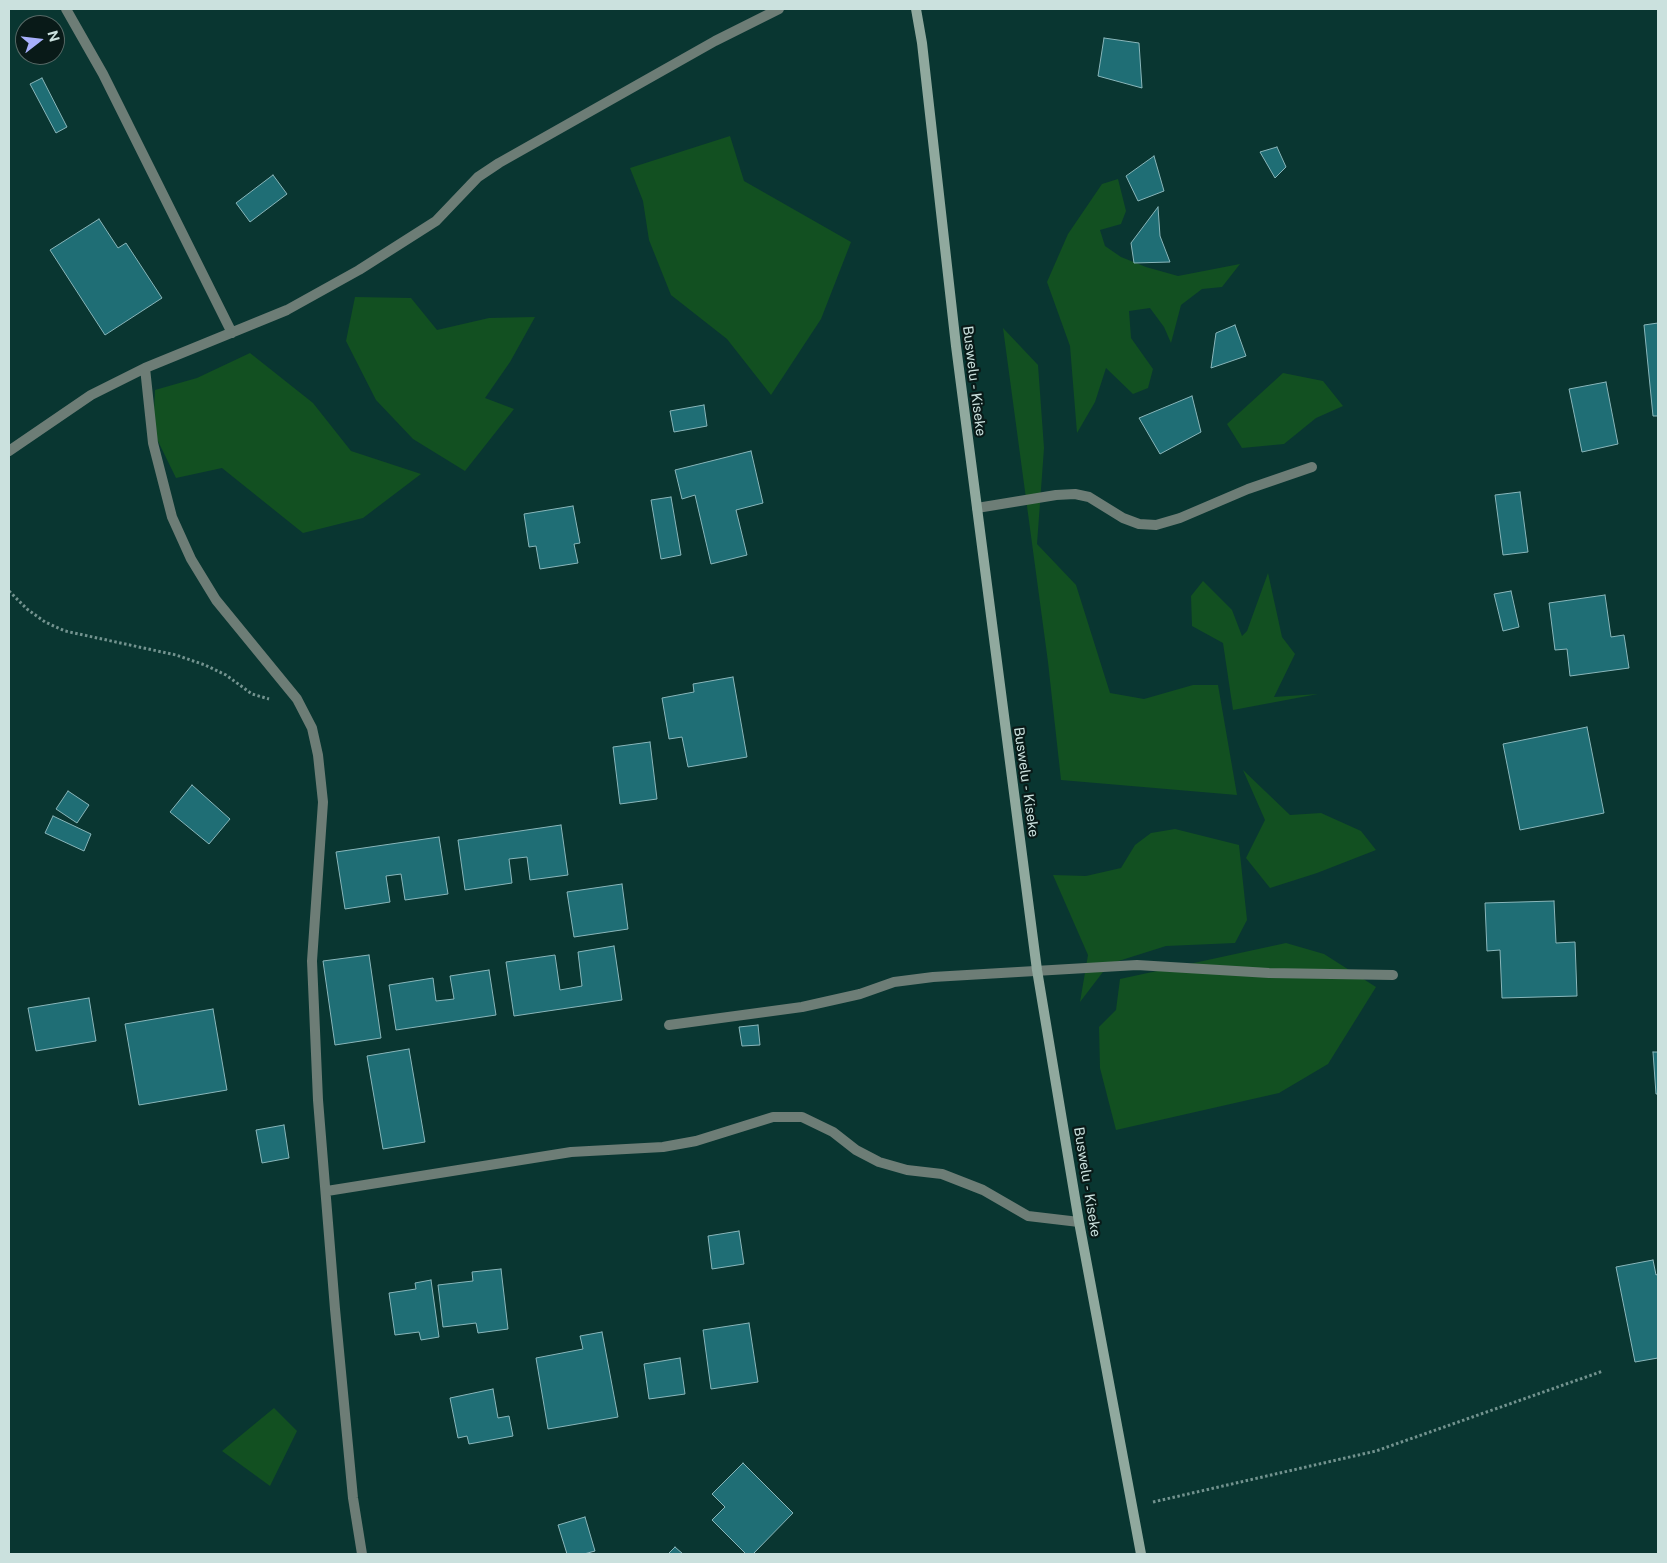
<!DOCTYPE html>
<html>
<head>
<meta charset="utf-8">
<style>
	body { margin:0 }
	#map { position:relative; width:1667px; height:1563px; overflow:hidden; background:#093631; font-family:"Public Sans",sans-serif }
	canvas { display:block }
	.frame { position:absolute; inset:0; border:10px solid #cbe1de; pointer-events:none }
	.north { position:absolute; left:15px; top:15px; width:50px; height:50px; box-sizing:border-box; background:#091a18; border:1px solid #576a67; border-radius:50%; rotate:74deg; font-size:14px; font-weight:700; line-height:20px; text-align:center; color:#cbe1de }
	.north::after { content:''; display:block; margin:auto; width:18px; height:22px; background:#a8b0fc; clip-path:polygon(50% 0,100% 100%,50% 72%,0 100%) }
</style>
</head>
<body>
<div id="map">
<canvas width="1667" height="1563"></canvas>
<div class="frame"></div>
<div class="north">N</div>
</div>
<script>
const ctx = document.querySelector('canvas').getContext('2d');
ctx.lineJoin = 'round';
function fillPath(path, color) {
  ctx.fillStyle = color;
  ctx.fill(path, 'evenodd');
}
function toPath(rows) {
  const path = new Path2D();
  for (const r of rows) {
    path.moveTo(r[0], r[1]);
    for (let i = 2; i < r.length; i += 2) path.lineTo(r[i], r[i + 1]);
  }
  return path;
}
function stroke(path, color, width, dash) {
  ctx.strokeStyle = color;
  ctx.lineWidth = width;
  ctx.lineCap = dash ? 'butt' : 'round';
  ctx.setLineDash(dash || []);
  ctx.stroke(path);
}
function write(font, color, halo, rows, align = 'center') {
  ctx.font = font + ' "Public Sans",sans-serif';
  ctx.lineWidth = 4.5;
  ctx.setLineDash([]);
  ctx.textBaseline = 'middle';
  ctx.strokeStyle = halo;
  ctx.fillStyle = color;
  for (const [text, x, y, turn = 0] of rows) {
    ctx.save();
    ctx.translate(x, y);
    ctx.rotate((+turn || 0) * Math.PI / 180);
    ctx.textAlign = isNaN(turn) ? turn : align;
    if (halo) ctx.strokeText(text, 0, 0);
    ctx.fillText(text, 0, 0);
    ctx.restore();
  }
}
fillPath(toPath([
	[730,136,744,181,851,242,821,319,771,395,727,339,671,295,649,240,643,201,630,168],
	[1118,179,1126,211,1121,224,1100,230,1105,246,1121,257,1146,267,1178,276,1240,264,1222,287,1202,289,1181,305,1171,343,1164,327,1150,308,1129,311,1131,338,1153,369,1148,388,1133,394,1106,368,1095,402,1077,433,1070,346,1047,282,1068,234,1102,184],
	[355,297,411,298,437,330,489,318,535,317,510,362,485,398,514,409,465,471,413,439,376,400,346,341],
	[1003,328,1038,365,1044,448,1037,544,1076,585,1110,693,1144,699,1193,685,1218,685,1237,795,1061,780,1048,662],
	[250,353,313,403,351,451,421,474,363,518,303,533,222,468,176,478,153,431,155,390,197,378],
	[1283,373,1323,381,1343,406,1316,418,1284,444,1242,448,1227,424],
	[1268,573,1282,637,1295,654,1274,697,1318,694,1233,710,1223,643,1192,626,1191,596,1203,581,1232,610,1242,636,1247,631],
	[1243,770,1290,815,1321,813,1361,831,1376,850,1317,873,1270,888,1246,858,1265,820],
	[1175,829,1239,845,1247,920,1235,943,1166,946,1109,964,1080,1002,1088,955,1053,875,1086,876,1121,868,1135,845,1151,833],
	[1286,943,1324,954,1376,987,1328,1064,1279,1093,1116,1130,1100,1068,1099,1027,1116,1010,1120,979],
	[274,1408,297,1431,270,1486,222,1451]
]), '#125021');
const building = toPath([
	[1104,38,1139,43,1142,88,1098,76,1104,38],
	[42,78,67,127,56,133,30,84,42,78],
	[1277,147,1286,167,1275,178,1260,152,1277,147],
	[1154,156,1164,191,1138,201,1126,176,1154,156],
	[273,175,287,194,250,222,236,203,273,175],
	[1158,207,1160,236,1170,262,1134,263,1131,243,1158,207],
	[99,219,118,248,126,243,162,298,105,335,50,250,99,219],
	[1658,323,1658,416,1653,416,1644,325,1658,323],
	[1235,325,1246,356,1211,368,1216,333,1235,325],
	[1606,382,1618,444,1582,452,1569,389,1606,382],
	[1192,396,1201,432,1160,454,1139,418,1192,396],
	[704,405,707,426,674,432,670,411,704,405],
	[751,451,763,503,736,510,747,555,711,564,695,495,682,499,675,470,751,451],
	[1520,492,1528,552,1503,555,1495,495,1520,492],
	[671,497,681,555,661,559,651,500,671,497],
	[573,506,580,543,574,544,578,563,540,569,536,546,529,547,524,514,573,506],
	[1511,591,1519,627,1503,631,1494,594,1511,591],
	[1605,595,1611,637,1624,635,1629,668,1570,676,1567,649,1555,650,1549,603,1605,595],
	[733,677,747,757,688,767,682,737,669,739,662,698,694,692,693,684,733,677],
	[1587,727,1604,813,1520,830,1503,744,1587,727],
	[650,742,657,799,620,804,613,747,650,742],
	[192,785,230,819,209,844,170,812,192,785],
	[68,791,89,805,77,823,56,809,68,791],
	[53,816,91,834,84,851,45,833,53,816],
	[561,825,568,875,530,880,527,857,509,859,512,883,465,890,458,840,561,825],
	[439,837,448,894,405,900,401,874,386,876,390,902,345,909,336,852,439,837],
	[622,884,628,929,574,937,567,892,622,884],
	[1554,901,1556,943,1575,942,1577,996,1502,998,1500,950,1487,951,1485,903,1554,901],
	[614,946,622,1000,514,1016,506,962,555,955,560,990,582,986,578,952,614,946],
	[369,955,381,1038,335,1045,323,961,369,955],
	[489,970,496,1015,396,1030,389,985,433,978,436,1001,454,999,450,976,489,970],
	[89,998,96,1041,36,1051,28,1008,89,998],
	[213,1009,227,1090,139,1105,125,1024,213,1009],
	[758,1025,760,1045,742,1046,739,1027,758,1025],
	[409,1049,425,1142,383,1149,367,1056,409,1049],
	[1653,1052,1658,1052,1658,1094,1656,1094,1653,1052],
	[284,1125,289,1158,262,1163,256,1130,284,1125],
	[739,1231,744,1264,712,1269,708,1236,739,1231],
	[1653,1260,1656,1275,1658,1274,1658,1358,1635,1362,1616,1267,1653,1260],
	[501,1269,508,1329,478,1333,476,1323,443,1327,438,1285,473,1281,472,1272,501,1269],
	[431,1280,439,1337,421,1340,419,1332,395,1335,389,1293,416,1289,415,1283,431,1280],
	[749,1323,758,1382,711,1389,703,1330,749,1323],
	[602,1332,618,1417,548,1429,536,1358,583,1349,580,1336,602,1332],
	[680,1358,685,1394,649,1399,644,1364,680,1358],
	[493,1389,498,1418,509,1416,513,1436,469,1444,467,1436,458,1438,450,1398,493,1389],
	[743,1463,793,1513,753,1554,746,1554,712,1520,725,1507,712,1494,743,1463],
	[585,1517,595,1551,584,1554,567,1554,558,1525,585,1517],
	[675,1547,683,1554,668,1554,675,1547]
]);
fillPath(building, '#1f6e75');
stroke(building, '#89b6ba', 1);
stroke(toPath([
	[9,591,27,609,45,622,65,631,176,655,205,665,226,675,252,694,269,699],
	[1153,1502,1376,1451,1603,1371]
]), '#73938f', 3, [2.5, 2.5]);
stroke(toPath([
	[66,9,103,74,232,333],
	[145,368,153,443,172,517,191,559,216,600,297,699,312,728,318,755,323,802,312,961,318,1100,335,1309,353,1498,362,1554],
	[9,451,91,395,145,368,287,310,359,270,436,221,478,177,499,163,715,41,779,9],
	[977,508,1056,495,1075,494,1089,497,1123,518,1139,524,1156,525,1180,518,1248,489,1312,467],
	[669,1025,802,1007,860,994,894,982,933,977,1137,965,1269,973,1393,975],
	[327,1191,571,1152,663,1147,696,1141,773,1117,802,1117,833,1132,856,1150,879,1162,907,1170,942,1174,983,1190,1028,1216,1079,1222]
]), '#6d7d76', 10);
stroke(toPath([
	[916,9,922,43,956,346,1037,970,1079,1222,1141,1554]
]), '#90a99e', 10);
write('14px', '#cbe1de', '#091a18', [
	["Buswelu - Kiseke",974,381,83],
	["Buswelu - Kiseke",1026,782,82],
	["Buswelu - Kiseke",1087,1182,81]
]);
</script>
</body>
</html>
